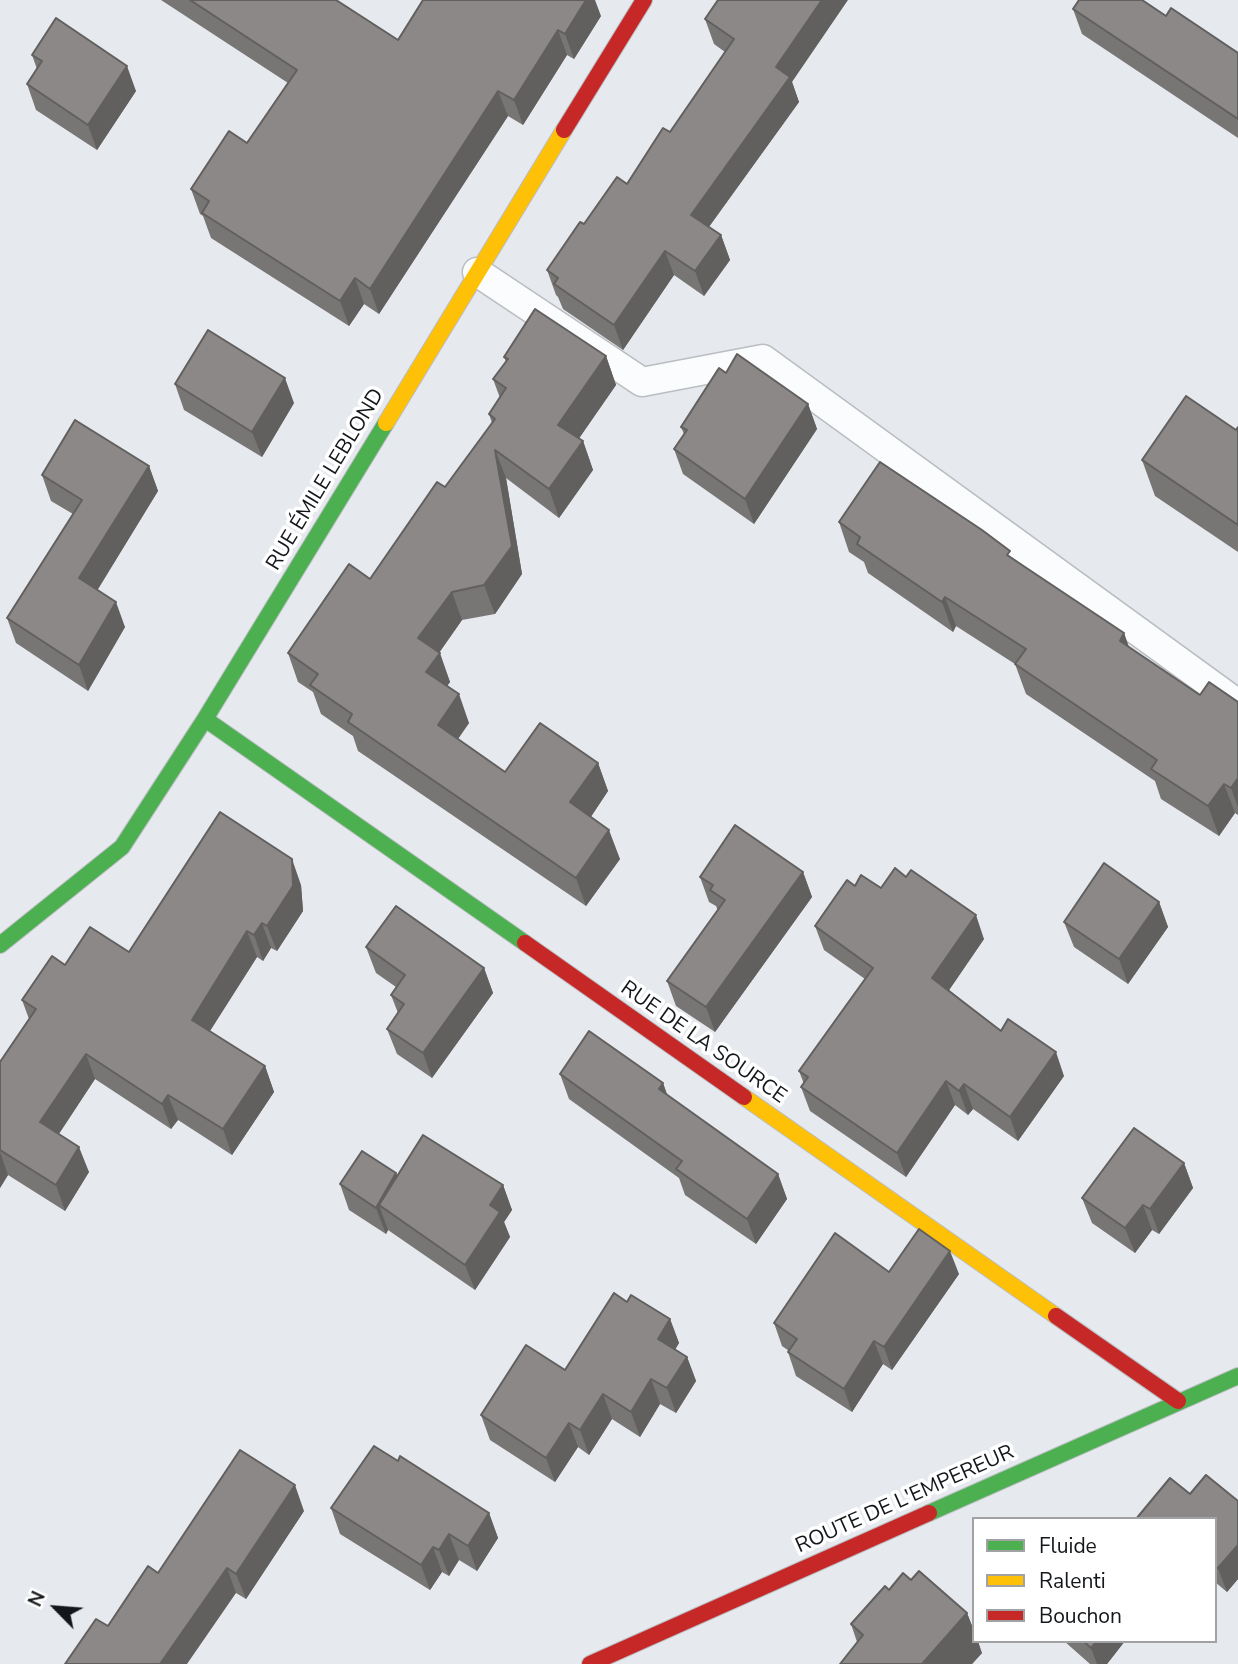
<!DOCTYPE html>
<html>
<head>
<meta charset="utf-8">
<style>
	body { margin:0 }
	#map { position:relative; width:1238px; height:1664px; overflow:hidden; background:#e6eaef; font-family:"Nunito Sans",sans-serif }
	canvas { display:block }
	.legend { position:absolute; left:972px; top:1517px; width:245px; height:126px; box-sizing:border-box; background:#fff; border:2px solid #a1a2a3; margin:0; padding:9px 12px; list-style:none; font-size:21px; color:#14171a }
	.legend li { display:flex; align-items:center; gap:14px; height:35px }
	.legend b { width:35px; border:2px solid #a1a2a3 }
	.north { position:absolute; left:21px; top:1573px; width:70px; height:70px; -webkit-text-stroke:5px #fff; paint-order:stroke; rotate:295deg; font-size:19px; font-weight:700; line-height:28px; text-align:center; color:#14171a }
	.north::after { content:''; display:block; margin:auto; width:24px; height:32px; background:#14171a; clip-path:polygon(50% 0,100% 100%,50% 72%,0 100%) }
</style>
</head>
<body>
<div id="map">
<canvas width="1238" height="1664"></canvas>
<ul class="legend">
<li><b style="height:9px;background:#4caf50"></b>Fluide</li>
<li><b style="height:9px;background:#ffc107"></b>Ralenti</li>
<li><b style="height:9px;background:#c62828"></b>Bouchon</li>
</ul>
<div class="north">N</div>
</div>
<script>
const ctx = document.querySelector('canvas').getContext('2d');
ctx.lineJoin = 'round';
function toPath(rows) {
  const path = new Path2D();
  for (const r of rows) {
    path.moveTo(r[0], r[1]);
    for (let i = 2; i < r.length; i += 2) path.lineTo(r[i], r[i + 1]);
  }
  return path;
}
function stroke(path, color, width, dash) {
  ctx.strokeStyle = color;
  ctx.lineWidth = width;
  ctx.lineCap = dash ? 'butt' : 'round';
  ctx.setLineDash(dash || []);
  ctx.stroke(path);
}
function fillPath(path, color) {
  ctx.fillStyle = color;
  ctx.fill(path, 'evenodd');
}
function write(font, color, halo, rows, align = 'center') {
  ctx.font = font + ' "Nunito Sans",sans-serif';
  ctx.lineWidth = 7;
  ctx.setLineDash([]);
  ctx.textBaseline = 'middle';
  ctx.strokeStyle = halo;
  ctx.fillStyle = color;
  for (const [text, x, y, turn = 0] of rows) {
    ctx.save();
    ctx.translate(x, y);
    ctx.rotate((+turn || 0) * Math.PI / 180);
    ctx.textAlign = isNaN(turn) ? turn : align;
    if (halo) ctx.strokeText(text, 0, 0);
    ctx.fillText(text, 0, 0);
    ctx.restore();
  }
}
const lane = toPath([
	[477,272,642,382,763,359,1238,704]
]);
const fast = toPath([
	[205,719,525,943],
	[0,945,122,847,205,719,386,423],
	[929,1513,1238,1376]
]);
const slow = toPath([
	[386,423,564,130],
	[744,1097,1056,1316]
]);
const jam = toPath([
	[564,130,644,0],
	[525,943,744,1097],
	[1056,1316,1178,1401],
	[590,1664,929,1513]
]);
stroke(lane, '#babdc1', 31);
stroke(fast, '#babdc1', 18);
stroke(slow, '#babdc1', 18);
stroke(jam, '#babdc1', 18);
stroke(lane, '#fbfcfd', 28);
stroke(fast, '#4caf50', 16);
stroke(slow, '#ffc107', 16);
stroke(jam, '#c62828', 16);
fillPath(toPath([
	[161,0,336,0,398,40,601,16,574,59,567,55,523,125,508,116,379,314,364,304,349,326,211,238,203,216,200,214,191,189,247,143,288,83],
	[718,0,792,82,799,102,709,227,721,235,730,260,704,296,674,275,623,350,563,309,558,297,556,295,547,270,584,224,627,184,670,132,725,52,714,44,705,19],
	[1073,9,1238,53,1238,138,1082,34],
	[32,55,136,91,97,150,36,110,27,84,37,69],
	[606,356,616,385,579,438,583,441,593,470,559,518,506,478,522,574,495,614,462,620,439,653,450,682,447,686,469,723,458,739,505,772,598,763,608,791,591,817,620,859,586,906,358,751,353,736,321,714,313,692,298,682,288,653,370,579,445,487,492,423,489,414,500,398,493,379,506,362,504,357],
	[726,373,808,404,817,429,754,524,683,474,674,449,684,434,681,427],
	[175,384,294,403,262,457,184,410],
	[1238,427,1238,552,1155,496,1142,460,1236,430],
	[149,466,158,491,97,590,125,627,88,691,16,643,7,618,73,514,51,501,42,475],
	[839,522,1013,559,1124,633,1129,647,1200,695,1238,702,1238,815,1235,813,1219,836,1161,799,1155,781,1026,694,1015,664,956,626,953,632,868,573,864,562,849,552],
	[803,872,812,897,715,1032,676,1006,667,981,718,911,716,906,709,902,700,877],
	[301,885,303,911,277,951,271,948,263,961,257,957,210,1031,265,1066,274,1092,232,1155,178,1120,171,1129,95,1079,59,1134,89,1172,65,1211,8,1175,0,1188,0,1062,29,1019,22,1000,65,965,129,952],
	[855,886,881,888,984,939,949,990,1001,1031,1064,1076,1018,1141,973,1109,968,1115,955,1105,906,1177,810,1111,801,1087,804,1084,799,1071,865,979,824,950,815,926],
	[1159,902,1168,927,1128,984,1074,947,1064,922],
	[366,947,484,968,493,993,432,1078,397,1054,387,1029,398,1013,391,995,396,987,376,973],
	[560,1074,663,1083,667,1095,778,1174,787,1199,756,1244,685,1195,679,1178,569,1099],
	[1184,1163,1193,1188,1159,1234,1152,1230,1135,1253,1092,1223,1082,1198],
	[396,1173,397,1176,503,1185,512,1210,504,1222,510,1237,475,1290,388,1230,386,1234,349,1210,340,1184],
	[889,1272,959,1274,892,1370,883,1364,852,1412,796,1376,788,1352,789,1351,782,1346,774,1323],
	[627,1302,670,1319,679,1343,675,1349,687,1357,696,1381,676,1413,660,1404,640,1437,612,1419,589,1455,578,1447,555,1482,490,1440,481,1415,565,1370],
	[398,1461,489,1513,498,1538,477,1571,459,1560,449,1576,442,1572,430,1590,340,1534,331,1508],
	[1190,1494,1238,1501,1238,1579,1227,1592,1215,1582,1215,1519],
	[304,1511,246,1599,236,1593,158,1573],
	[889,1590,967,1613,974,1631,974,1641,982,1653,972,1664,840,1664,857,1642,851,1624],
	[1064,1641,1125,1641,1107,1664,1090,1664]
]), '#787575');
fillPath(toPath([
	[586,0,595,0,601,16,574,59,565,34],
	[822,0,848,0,792,82,799,102,700,239,691,215,776,67],
	[558,30,567,55,523,125,514,100],
	[127,66,136,91,97,150,88,125],
	[498,91,508,116,379,314,370,289],
	[721,235,730,260,704,296,695,271],
	[665,251,674,275,623,350,614,325],
	[355,278,364,304,349,326,340,301],
	[606,356,616,385,569,453,558,425],
	[285,378,294,403,262,457,252,432],
	[808,404,817,429,754,524,745,499],
	[583,441,593,470,559,518,549,489],
	[495,450,506,478,522,574,495,614,484,585],
	[149,466,158,491,89,604,79,578],
	[452,592,462,620,429,667,418,638],
	[945,597,956,626,953,632,942,602],
	[116,602,125,627,88,691,79,665],
	[1124,633,1134,663,1120,641],
	[440,653,450,682,437,700,426,672],
	[459,694,469,723,448,753,438,725],
	[598,763,608,791,581,831,570,802],
	[1238,778,1238,807,1231,788],
	[1224,784,1235,813,1219,836,1208,806],
	[609,830,620,859,586,906,576,878],
	[292,859,301,885,303,911,277,951,267,926],
	[803,872,812,897,715,1032,706,1007],
	[1159,902,1168,927,1128,984,1119,959],
	[976,915,984,939,941,1002,932,978],
	[262,923,271,948,263,961,254,935],
	[247,931,257,957,201,1045,192,1020],
	[484,968,493,993,432,1078,423,1053],
	[1056,1052,1064,1076,1018,1141,1010,1117],
	[86,1054,95,1079,50,1147,40,1122],
	[265,1066,274,1092,232,1155,223,1129],
	[946,1081,955,1105,906,1177,897,1153],
	[663,1083,672,1108,659,1089],
	[964,1084,973,1109,968,1115,959,1091],
	[168,1095,178,1120,171,1129,162,1104],
	[79,1147,89,1172,65,1211,56,1185],
	[0,1152,8,1175,0,1188],
	[1184,1163,1193,1188,1159,1234,1150,1209],
	[396,1173,406,1199,379,1205,388,1230,386,1234,376,1208],
	[778,1174,787,1199,756,1244,747,1219],
	[503,1185,512,1210,504,1222,510,1237,475,1290,465,1265,490,1205],
	[1143,1205,1152,1230,1135,1253,1125,1228],
	[950,1251,959,1274,892,1370,884,1347],
	[670,1319,679,1343,667,1364,658,1339],
	[874,1341,883,1364,852,1412,844,1389],
	[687,1357,696,1381,676,1413,667,1388],
	[651,1379,660,1404,640,1437,631,1412],
	[603,1394,612,1419,589,1455,580,1430],
	[569,1423,578,1447,555,1482,546,1458],
	[295,1485,304,1511,246,1599,236,1574],
	[489,1513,498,1538,477,1571,468,1546],
	[449,1534,459,1560,449,1576,439,1550],
	[1238,1545,1238,1579,1227,1592,1218,1568],
	[433,1547,442,1572,430,1590,421,1565],
	[227,1568,236,1593,187,1664,160,1664],
	[967,1613,974,1631,974,1641,978,1641,982,1653,972,1664,922,1664],
	[1097,1641,1125,1641,1107,1664,1097,1664,1091,1648]
]), '#625f5f');
const building = toPath([
	[190,0,336,0,398,40,423,0,586,0,565,34,558,30,514,100,498,91,370,289,355,278,340,301,202,213,209,201,191,189,229,131,247,143,297,70,190,0],
	[718,0,822,0,776,67,790,77,691,215,721,235,695,271,665,251,614,325,554,284,558,278,547,270,580,222,584,224,617,177,627,184,663,128,670,132,734,39,705,19,718,0],
	[1079,0,1142,0,1166,16,1171,8,1238,53,1238,119,1073,9,1079,0],
	[56,18,127,66,88,125,27,84,42,61,32,55,56,18],
	[535,309,606,356,558,425,583,441,549,489,495,450,512,546,484,585,452,592,418,638,440,653,426,672,459,694,438,725,505,772,540,723,598,763,570,802,609,830,576,878,348,722,352,714,310,685,318,674,288,653,349,564,370,579,437,482,445,487,495,419,489,414,506,388,493,379,508,359,504,357,535,309],
	[208,330,285,378,252,432,175,384,208,330],
	[737,354,808,404,745,499,674,449,687,430,681,427,719,368,726,373,737,354],
	[1186,396,1236,430,1238,427,1238,525,1142,460,1186,396],
	[75,420,149,466,79,578,116,602,79,665,7,618,82,500,42,475,75,420],
	[880,462,982,530,1010,551,1007,555,1124,633,1120,641,1200,695,1209,682,1238,702,1238,778,1231,788,1224,784,1208,806,1151,769,1157,760,1015,664,1026,649,945,597,942,602,857,544,860,537,839,522,880,462],
	[220,812,292,859,293,886,267,926,262,923,254,935,247,931,192,1020,265,1066,223,1129,168,1095,162,1104,86,1054,40,1122,79,1147,56,1185,0,1150,0,1062,36,1009,22,1000,52,956,65,965,90,927,129,952,220,812],
	[735,825,803,872,706,1007,667,981,725,900,710,890,713,885,700,877,735,825],
	[1104,863,1159,902,1119,959,1064,922,1104,863],
	[895,868,906,877,911,870,976,915,932,978,1001,1031,1008,1019,1056,1052,1010,1117,964,1084,959,1091,946,1081,897,1153,801,1087,808,1077,799,1071,873,968,815,926,847,880,855,886,861,875,881,888,895,868],
	[396,906,484,968,423,1053,387,1029,404,1004,391,995,405,975,366,947,396,906],
	[589,1031,663,1083,659,1089,778,1174,747,1219,676,1169,682,1161,560,1074,589,1031],
	[1134,1128,1184,1163,1150,1209,1143,1205,1125,1228,1082,1198,1134,1128],
	[423,1135,503,1185,490,1205,500,1212,465,1265,379,1205,423,1135],
	[362,1151,396,1173,376,1208,340,1184,362,1151],
	[919,1229,950,1251,884,1347,874,1341,844,1389,788,1352,797,1339,774,1323,835,1233,889,1272,919,1229],
	[614,1293,627,1302,631,1295,670,1319,658,1339,687,1357,667,1388,651,1379,631,1412,603,1394,580,1430,569,1423,546,1458,481,1415,526,1345,565,1370,614,1293],
	[374,1446,398,1461,400,1456,489,1513,468,1546,449,1534,439,1550,433,1547,421,1565,331,1508,374,1446],
	[240,1450,295,1485,236,1574,227,1568,160,1664,65,1664,96,1619,108,1626,148,1566,158,1573,240,1450],
	[1206,1475,1238,1501,1238,1545,1218,1568,1215,1566,1215,1519,1136,1519,1170,1478,1190,1494,1206,1475],
	[919,1571,967,1613,922,1664,840,1664,863,1635,851,1624,885,1586,889,1590,903,1573,911,1580,919,1571],
	[1083,1641,1097,1641,1091,1648,1083,1641]
]);
fillPath(building, '#8c8888');
stroke(building, '#625f5f', 2);
write('21px', '#14171a', '#fff', [
	["RUE ÉMILE LEBLOND",326,480,-59],
	["RUE DE LA SOURCE",703,1043,35],
	["ROUTE DE L'EMPEREUR",905,1500,-24]
]);
</script>
</body>
</html>
